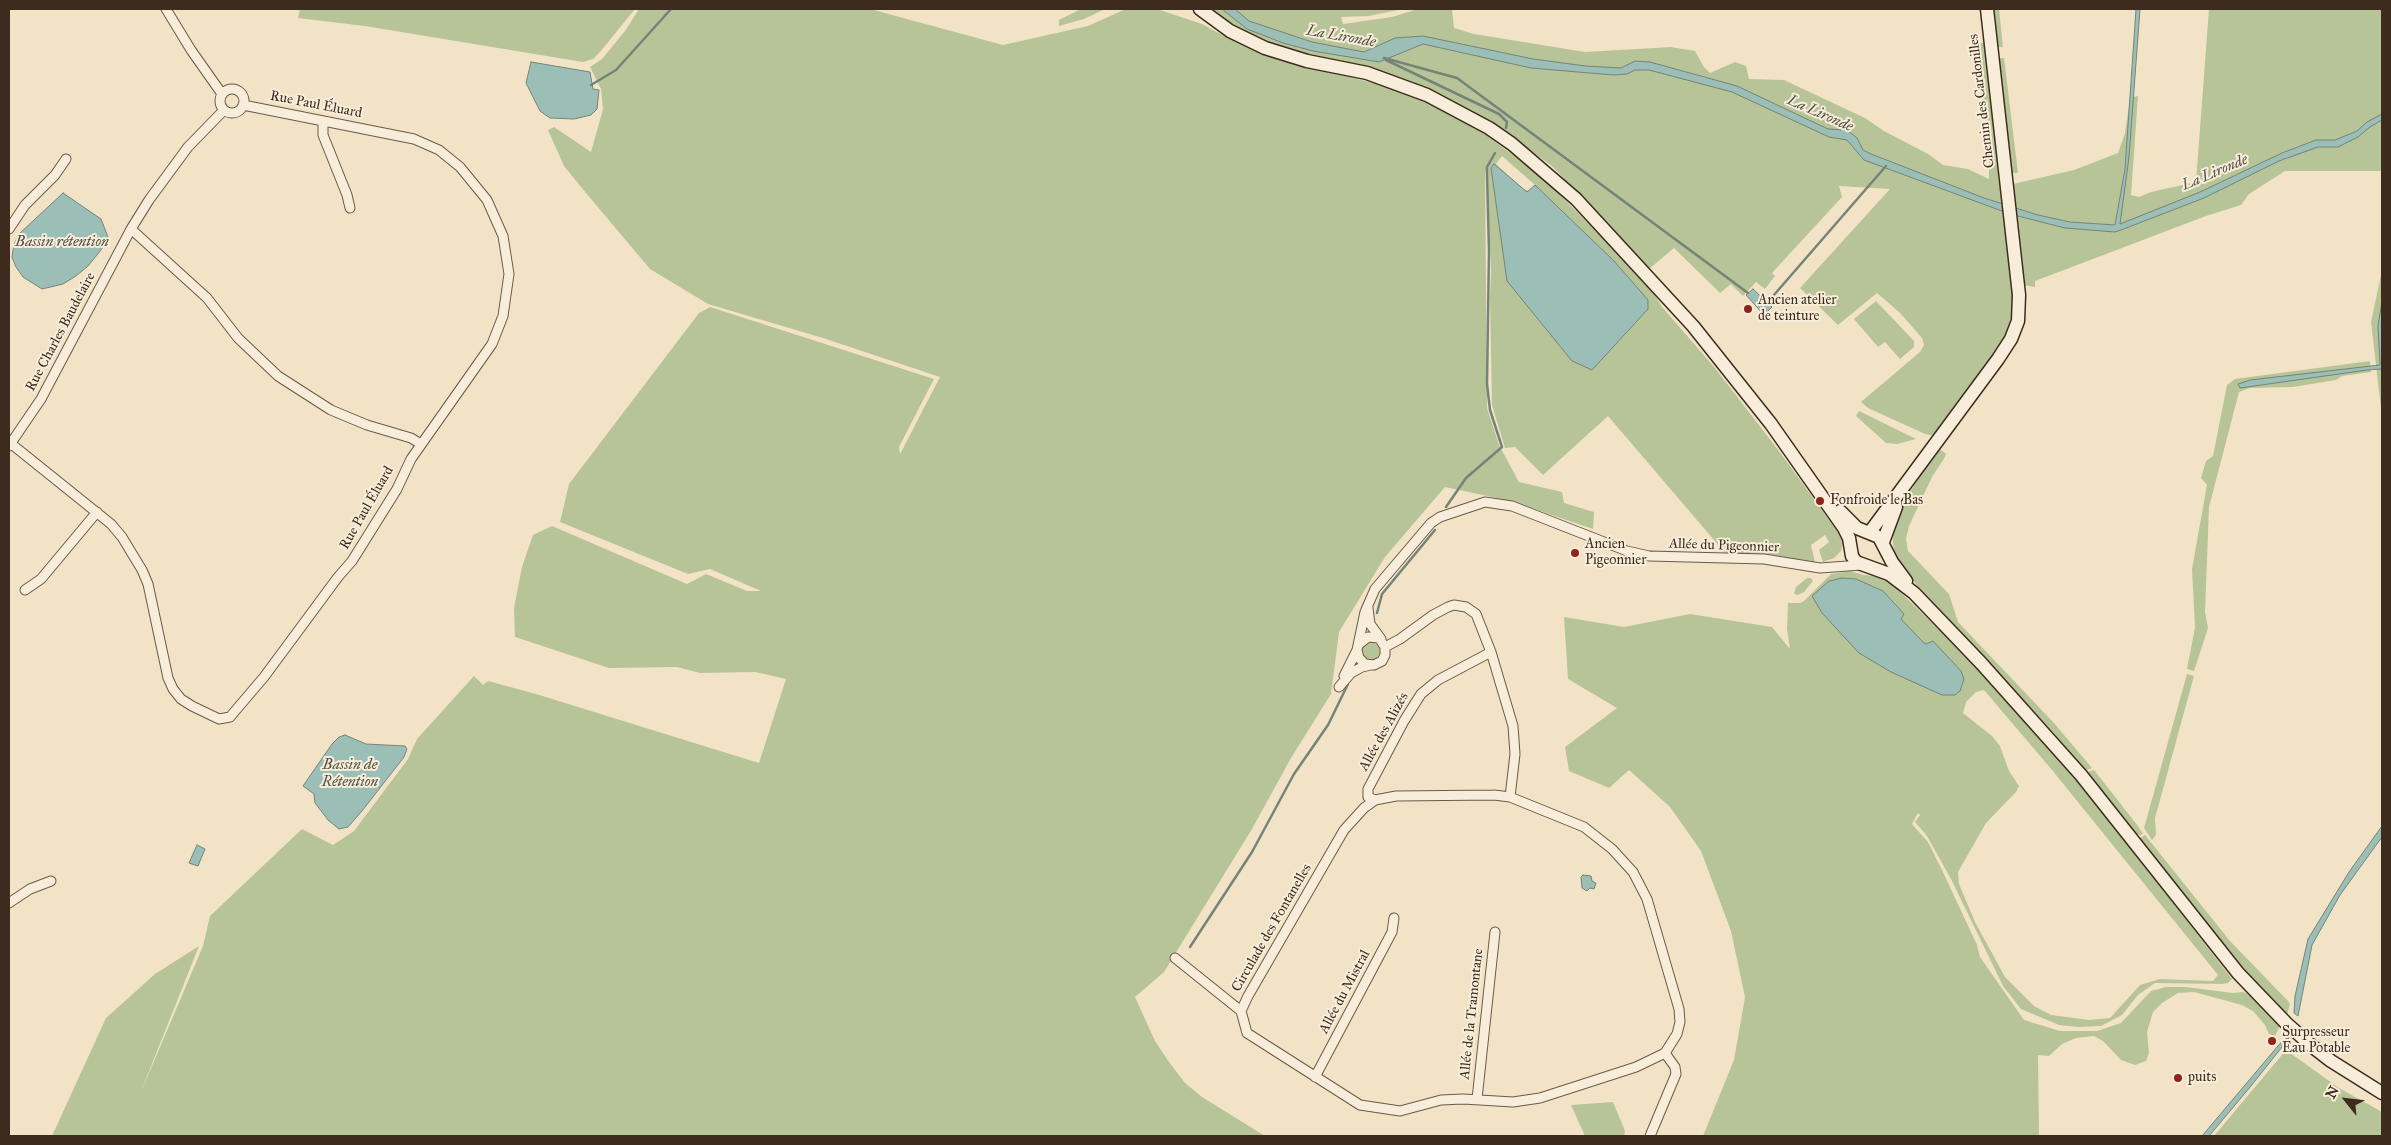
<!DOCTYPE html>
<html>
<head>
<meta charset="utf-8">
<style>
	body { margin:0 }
	#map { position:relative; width:2391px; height:1145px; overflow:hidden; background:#f3e3c6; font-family:"IM FELL Great Primer",serif }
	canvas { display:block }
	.frame { position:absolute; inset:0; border:10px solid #3d2c1d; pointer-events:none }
	.north { position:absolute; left:2321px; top:1075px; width:50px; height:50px; -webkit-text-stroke:4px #f7edda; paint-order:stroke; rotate:299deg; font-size:14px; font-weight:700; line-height:20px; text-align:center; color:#3d2c1d }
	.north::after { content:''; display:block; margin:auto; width:18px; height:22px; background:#3d2c1d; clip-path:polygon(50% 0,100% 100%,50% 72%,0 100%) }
</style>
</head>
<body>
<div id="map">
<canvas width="2391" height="1145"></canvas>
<div class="frame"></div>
<div class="north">N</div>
</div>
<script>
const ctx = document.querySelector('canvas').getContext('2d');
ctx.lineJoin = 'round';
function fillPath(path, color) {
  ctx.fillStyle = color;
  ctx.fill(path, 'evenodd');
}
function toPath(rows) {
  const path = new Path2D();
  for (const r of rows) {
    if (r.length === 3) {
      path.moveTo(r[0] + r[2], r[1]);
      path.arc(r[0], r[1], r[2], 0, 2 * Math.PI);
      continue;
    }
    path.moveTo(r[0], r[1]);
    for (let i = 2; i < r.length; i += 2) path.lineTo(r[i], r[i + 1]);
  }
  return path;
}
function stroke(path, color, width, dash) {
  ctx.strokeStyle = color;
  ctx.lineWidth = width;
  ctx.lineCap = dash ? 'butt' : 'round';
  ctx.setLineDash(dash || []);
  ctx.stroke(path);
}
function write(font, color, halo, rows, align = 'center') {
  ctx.font = font + ' "IM FELL Great Primer",serif';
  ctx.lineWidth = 4;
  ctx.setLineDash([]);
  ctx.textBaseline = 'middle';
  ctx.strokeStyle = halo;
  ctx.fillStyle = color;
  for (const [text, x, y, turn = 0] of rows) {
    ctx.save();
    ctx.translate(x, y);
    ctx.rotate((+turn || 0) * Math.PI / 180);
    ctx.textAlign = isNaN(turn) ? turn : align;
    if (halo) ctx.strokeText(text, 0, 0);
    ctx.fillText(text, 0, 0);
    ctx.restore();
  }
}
fillPath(toPath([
	[300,9,635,9,600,52,593,59,583,62,365,26,298,18],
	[639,9,870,9,1003,45,1088,26,1126,9,1157,9,1202,24,1226,37,1276,58,1404,91,1432,103,1479,130,1517,158,1552,187,1610,245,1654,294,1662,307,1715,368,1779,451,1842,538,1843,542,1841,551,1834,558,1823,562,1819,550,1829,542,1825,535,1811,545,1815,563,1769,554,1726,554,1608,416,1543,475,1515,447,1505,448,1492,405,1490,299,1491,270,1487,170,1485,172,1487,408,1499,445,1519,482,1562,492,1564,503,1594,512,1593,529,1511,501,1445,487,1385,557,1339,632,1331,694,1291,758,1252,829,1164,972,1135,997,1155,1041,1169,1062,1185,1083,1202,1097,1265,1136,52,1136,106,1018,155,974,199,946,140,1094,203,946,210,916,302,829,333,845,354,831,408,759,417,739,474,676,483,685,488,681,536,694,759,763,786,679,755,672,700,673,677,667,609,668,515,637,514,608,522,567,533,535,552,526,687,584,706,574,747,591,761,591,710,569,688,574,560,522,569,484,699,313,710,307,934,379,899,447,900,454,940,377,823,338,708,304,650,269,586,193,564,166,548,130,554,127,591,152,603,109,601,89,590,67,602,59,625,31],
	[1502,156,1535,185,1530,191,1523,189,1496,164],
	[1081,9,1105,9,1084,19,1059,26,1059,20],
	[1208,9,1403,9,1369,16,1341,17,1343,24,1392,17,1418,9,1452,9,1454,28,1474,34,1585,52,1671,47,1695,51,1704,67,1710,73,1735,62,1746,66,1749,79,1784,80,1865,118,1884,131,1928,154,1943,165,1968,169,1989,179,1989,155,1976,45,1985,42,1994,121,1999,183,2003,199,2013,290,2015,324,1938,437,1925,434,1868,408,1861,402,1920,352,1924,345,1922,338,1900,313,1877,293,1838,325,1800,288,1890,189,1839,186,1842,197,1772,273,1775,276,1765,289,1756,282,1743,296,1731,284,1720,293,1674,248,1649,269,1553,167,1518,141,1435,93,1364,65,1299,53,1268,43,1229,24],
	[1992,9,1999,9,2003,47,1996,47],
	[2209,9,2382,9,2382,171,2285,171,2249,194,2241,205,2206,216,2035,281,2035,287,2023,285,2023,263,2013,184,2074,170,2118,153,2125,133,2130,98,2138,96,2131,195,2139,197,2151,192,2196,182],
	[1998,58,2004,58,2018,173,2010,173],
	[2382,270,2382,417,2371,322],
	[1876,301,1914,341,1914,347,1900,359,1885,342,1878,347,1854,319],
	[2370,361,2371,372,2342,376,2336,380,2293,387,2250,388,2239,392,2209,507,2205,612,2208,628,2194,671,2187,669,2195,627,2192,569,2207,485,2201,478,2206,461,2213,456,2227,385,2235,379],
	[1859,411,1916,439,1897,444,1886,443,1856,416],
	[1941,450,1946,454,1945,457,1932,477,1909,526,1906,539,1908,551,1949,594,1958,622,2053,722,2092,768,2085,771,2053,732,1915,583,1894,554,1892,530,1896,514,1936,451],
	[1850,571,1864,575,1880,576,1888,580,1977,667,2072,773,2232,979,2228,983,2222,984,2155,983,2138,995,2122,1015,2101,1026,2078,1027,2059,1025,2021,1009,2003,986,1952,881,1927,836,1915,822,1920,815,1918,813,1912,824,1928,842,1942,870,1977,945,1980,957,2024,1020,2060,1031,2097,1031,2121,1023,2151,991,2166,987,2186,987,2233,993,2243,992,2248,994,2280,1026,2275,1036,2269,1034,2265,1025,2253,1011,2242,1005,2194,992,2178,993,2162,1003,2153,1012,2147,1032,2149,1053,2146,1061,2135,1065,2121,1060,2103,1041,2094,1036,2076,1038,2062,1044,2049,1056,2038,1055,2039,1136,1703,1136,1734,1060,1745,997,1731,931,1701,851,1670,807,1629,770,1609,788,1569,771,1565,747,1617,708,1568,679,1564,617,1624,627,1690,614,1772,627,1790,649,1787,629,1788,603,1800,603,1804,601,1831,574],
	[1984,690,2052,770,2218,975,2213,981,2160,979,2140,985,2110,1018,2089,1020,2051,1015,2034,1006,2005,977,1975,922,1959,884,1958,872,1986,823,2016,792,2019,786,2009,771,2000,746,1992,736,1963,713,1966,702,1976,692],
	[1807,578,1811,578,1813,581,1804,592,1798,595,1794,594,1796,587],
	[1371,651,9],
	[2187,674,2194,676,2155,818,2156,835,2152,840,2144,828],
	[2094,770,2138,826,2143,834,2141,835,2135,834,2088,772],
	[2145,835,2230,941,2288,1001,2290,1004,2287,1015,2247,974,2139,839],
	[2286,1050,2339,1088,2382,1112,2382,1136,2214,1136],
	[1613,1102,1625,1131,1624,1136,1585,1136,1571,1105]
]), '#b7c498');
const water = toPath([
	[1222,9,1235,9,1249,21,1312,42,1364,52,1395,38,1423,36,1533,59,1586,66,1621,68,1635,61,1650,62,1737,86,1828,129,1847,130,1857,138,1863,150,1871,154,1984,198,2038,215,2070,222,2115,225,2125,169,2136,9,2140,9,2129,157,2120,224,2200,192,2282,153,2316,140,2335,140,2357,131,2367,122,2382,114,2382,120,2370,127,2358,137,2338,147,2318,147,2279,161,2204,198,2121,230,2115,232,2065,228,2010,214,1864,160,1847,140,1829,137,1732,92,1649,70,1635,70,1627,74,1613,75,1531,68,1423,44,1379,62,1313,51,1283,43,1247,29,1222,9],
	[531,62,590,72,593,89,599,90,597,109,591,115,574,119,550,118,540,111,526,83,531,62],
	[1494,164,1527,192,1535,185,1614,261,1648,300,1648,309,1592,370,1572,361,1507,281,1491,168,1494,164],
	[63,193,101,219,108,237,101,250,88,266,76,276,63,284,42,289,23,277,16,267,12,257,14,244,19,234,63,193],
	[1753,289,1772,307,1764,315,1746,295,1753,289],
	[2382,301,2382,374,2381,369,2367,370,2240,388,2238,384,2250,380,2380,365,2378,326,2382,301],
	[1842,578,1856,579,1883,591,1904,614,1901,619,1923,642,1926,644,1933,641,1961,671,1964,679,1960,691,1955,695,1942,695,1891,672,1859,653,1822,613,1812,596,1829,581,1842,578],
	[345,735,366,744,405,746,407,749,404,757,362,811,348,827,339,829,328,820,315,803,314,794,303,786,332,744,339,737,345,735],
	[2382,826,2382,837,2340,895,2312,945,2298,1016,2294,1013,2295,996,2308,939,2349,872,2382,826],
	[197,845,205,849,198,866,189,863,197,845],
	[1583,875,1591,876,1592,881,1596,883,1594,889,1590,888,1587,891,1582,888,1581,877,1583,875],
	[2283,1040,2286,1042,2251,1086,2209,1136,2202,1136,2283,1040]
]);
fillPath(water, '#9bbeb6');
stroke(water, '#758479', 1);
stroke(toPath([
	[1384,58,1457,78,1748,293],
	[1386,60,1499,114,1507,122,1506,128],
	[591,85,616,70,671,9],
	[1767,303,1886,166],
	[1446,507,1466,478,1502,447,1490,410,1487,384,1489,251,1487,175,1487,167,1495,153],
	[1377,613,1382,594,1435,530],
	[1190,947,1252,852,1294,774,1328,725,1348,684],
	[2283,1043,2288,1038]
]), '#758479', 2.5);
const street = toPath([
	[166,9,191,50,222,94],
	[232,101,12],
	[323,121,323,135,347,195,350,208],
	[9,229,25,205,55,175,66,159],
	[131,229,207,298,238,338,278,376,331,410,367,425,411,438,421,444],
	[9,442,111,524,122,537,142,570,148,584,168,678,173,689,181,699,192,706,219,719,230,717,264,677,338,577,352,561,397,489,411,459,492,344,503,316,509,274,503,236,487,200,460,167,439,150,414,139,243,105],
	[9,446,41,399,131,229,149,200,188,147,224,110],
	[25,590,41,579,97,512],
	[1368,608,1370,624,1381,639],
	[1358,645,1368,637,1379,638,1385,647,1385,655,1382,661,1374,665,1365,664,1359,658,1357,650,1365,612,1375,589,1431,523,1440,517,1485,502,1512,506,1627,551,1649,556,1764,559,1820,568,1861,565],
	[1385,647,1400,639,1433,615,1448,607,1454,605,1466,607,1476,614,1491,652,1513,726,1515,754,1510,797],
	[1344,676,1357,650],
	[1339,687,1351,673,1362,667,1371,665],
	[1494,795,1510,797,1584,827,1612,849,1633,872,1647,899,1679,1009,1680,1022,1677,1034,1665,1053,1636,1067,1540,1098,1513,1102,1463,1099,1441,1100,1400,1111,1360,1105,1247,1033,1241,1011,1248,996,1344,830,1364,808,1375,800,1396,796,1494,795],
	[1375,800,1368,797,1368,789,1404,721,1421,694,1438,680,1491,652],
	[9,903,30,889,51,881],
	[1175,958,1241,1011],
	[1315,1077,1392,932,1394,918],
	[1477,1099,1495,932],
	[1650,1136,1676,1074,1675,1067,1665,1053]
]);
const secondary = toPath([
	[1200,9,1230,31,1265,48,1307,61,1367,73,1427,95,1489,128,1512,144,1576,199,1693,326,1771,424,1844,528,1849,538,1852,556,1856,562,1889,574,1914,593,1981,663,2081,775,2238,973,2286,1023,2313,1047,2331,1061,2382,1093],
	[1840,511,1857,528,1879,537,1892,562,1906,581],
	[1870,532,1998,359,2011,339,2018,321,2019,295,1987,9],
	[1883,542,1896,507]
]);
stroke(street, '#6a5a47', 11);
stroke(secondary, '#3d2c1d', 15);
stroke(street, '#f7edda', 9);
stroke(secondary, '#f7edda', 12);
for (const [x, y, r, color] of [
	[1748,309,5,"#8f2418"],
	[1820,501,5,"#8f2418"],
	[1575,553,5,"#8f2418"],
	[2272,1041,5,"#8f2418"],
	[2178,1078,5,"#8f2418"]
]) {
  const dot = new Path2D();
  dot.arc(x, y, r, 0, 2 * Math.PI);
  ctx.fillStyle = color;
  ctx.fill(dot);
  stroke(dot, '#f7edda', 2);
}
write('14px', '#3d2c1d', '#f7edda', [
	["Chemin des Cardonilles",1982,101,-97],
	["Rue Paul Éluard",316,105,11],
	["Rue Charles Baudelaire",61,332,-62],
	["Rue Paul Éluard",367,508,-60],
	["Allée du Pigeonnier",1724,546,2],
	["Allée des Alizés",1384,732,-61],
	["Circulade des Fontanelles",1272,928,-60],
	["Allée du Mistral",1345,992,-62],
	["Allée de la Tramontane",1472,1014,-84]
]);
write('14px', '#3d2c1d', '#f7edda', [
	["Ancien atelier",1758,301],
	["de teinture",1758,317],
	["Fonfroide le Bas",1830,501],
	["Ancien",1585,545],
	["Pigeonnier",1585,561],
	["Surpresseur",2282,1033],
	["Eau Potable",2282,1049],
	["puits",2188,1078]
], 'left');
write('italic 15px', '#545043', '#f7edda', [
	["La Lironde",1341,37,10],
	["La Lironde",1820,114,24],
	["La Lironde",2215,173,-23],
	["Bassin rétention",62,242],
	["Bassin de",350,765],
	["Rétention",350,782]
]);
</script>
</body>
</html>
